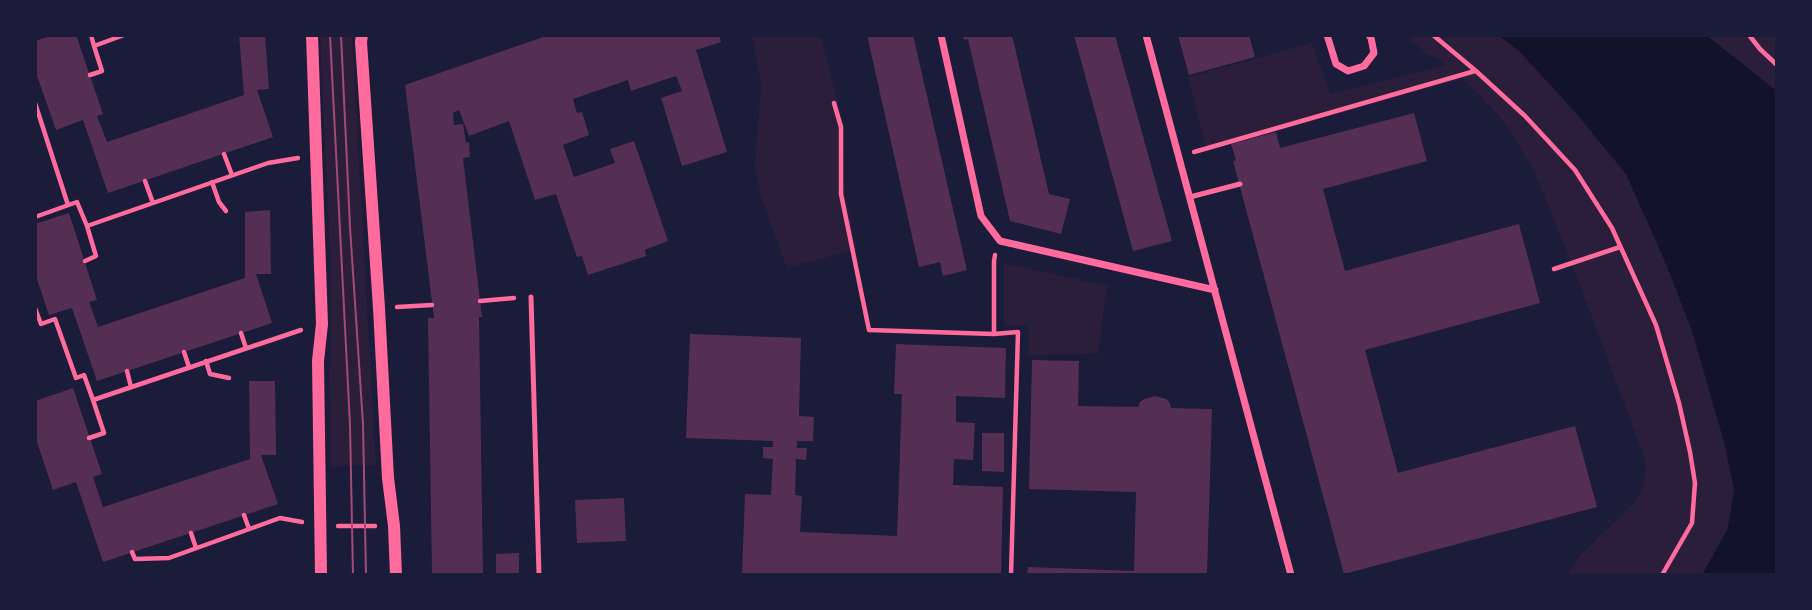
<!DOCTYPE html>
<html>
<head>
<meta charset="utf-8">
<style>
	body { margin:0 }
	#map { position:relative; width:1812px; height:610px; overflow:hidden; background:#1b1b3a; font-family:"Archivo Narrow",sans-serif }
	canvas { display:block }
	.frame { position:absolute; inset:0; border:37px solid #1b1b3a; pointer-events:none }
</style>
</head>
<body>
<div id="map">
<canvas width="1812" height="610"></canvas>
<div class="frame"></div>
</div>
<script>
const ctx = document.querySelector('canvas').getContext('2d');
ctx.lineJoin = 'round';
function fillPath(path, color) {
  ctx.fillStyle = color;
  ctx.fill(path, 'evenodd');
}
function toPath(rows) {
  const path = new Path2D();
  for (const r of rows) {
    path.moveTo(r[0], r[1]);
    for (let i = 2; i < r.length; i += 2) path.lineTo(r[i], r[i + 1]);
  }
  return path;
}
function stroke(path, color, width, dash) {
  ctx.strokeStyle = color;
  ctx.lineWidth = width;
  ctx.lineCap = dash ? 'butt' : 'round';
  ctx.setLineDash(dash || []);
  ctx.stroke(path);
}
fillPath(toPath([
	[320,35,352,35,376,465,331,467,329,372,331,352,330,256],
	[752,35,821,35,844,126,845,194,857,249,787,268,760,194,755,166,761,85],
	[1406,35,1777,35,1777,575,1566,575,1580,556,1631,506,1640,494,1645,479,1646,462,1575,272,1534,171,1506,124,1477,92,1463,79,1206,150,1188,77,1312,43,1330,94,1446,65,1438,59,1427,54],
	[1004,263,1107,286,1098,354,1029,355,1029,325,1004,325]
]), '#2a1e3b');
fillPath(toPath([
	[1498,35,1706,35,1777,91,1777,575,1702,575,1728,528,1734,489,1724,442,1693,334,1666,264,1626,174,1575,112,1520,52]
]), '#12122b');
fillPath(toPath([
	[54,35,76,35,103,114,97,116,107,142,244,95,239,35,265,35,269,89,257,90,273,137,108,193,83,120,56,130,35,70,35,41],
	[549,35,719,35,721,42,696,50,727,152,682,166,661,98,682,91,676,76,631,91,628,80,573,99,577,113,582,112,589,135,563,145,574,177,615,163,610,149,634,141,668,241,645,250,646,256,588,275,582,256,577,257,556,194,535,200,509,121,469,136,459,110,453,113,454,125,463,124,466,143,469,142,470,157,463,158,482,317,479,317,483,575,432,575,428,318,434,318,405,85],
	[867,35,913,35,967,270,943,276,940,262,919,267],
	[963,35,1012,35,1049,194,1070,199,1061,234,1010,221,968,39,964,40],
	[1074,35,1115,35,1172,241,1133,251],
	[1178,35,1249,35,1255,57,1189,75],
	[1414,113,1427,161,1323,189,1345,271,1519,224,1540,303,1365,350,1398,473,1575,426,1597,507,1344,574,1233,161,1236,160,1231,144,1276,132,1280,148],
	[270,210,271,274,256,274,272,323,97,381,72,308,49,315,35,273,35,224,69,213,97,300,89,302,98,327,245,278,245,212],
	[690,334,801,338,799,416,814,417,813,441,797,441,797,448,807,448,806,460,796,459,795,495,802,496,800,532,897,536,902,394,894,394,896,344,1006,348,1005,398,956,396,956,422,975,423,973,460,954,459,953,485,1003,487,1001,575,742,575,745,494,771,495,773,459,763,458,763,447,773,447,773,441,686,438],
	[1032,360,1079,361,1078,406,1138,407,1140,402,1144,399,1155,396,1166,399,1170,403,1171,408,1212,409,1207,575,1027,575,1028,567,1134,571,1136,492,1029,489],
	[249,381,275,381,276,455,261,455,278,504,103,562,76,482,53,490,35,436,35,401,73,388,102,474,93,477,103,507,250,459],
	[982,433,1004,433,1004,472,982,471],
	[624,498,626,541,577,543,575,500],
	[519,553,519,575,496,575,496,554]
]), '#542f53');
stroke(toPath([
	[91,35,94,46],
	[1433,35,1476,71,1525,116,1575,170,1612,228,1656,325,1679,403,1690,452,1695,483,1692,523,1662,575],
	[1749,35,1760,49,1777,65],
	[90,75,102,71,94,46,124,35],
	[35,103,68,205],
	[834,103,841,127,841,194,869,330,994,334],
	[1194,152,1475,71],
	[224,154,232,175],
	[145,181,153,203],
	[212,182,219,202,226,211],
	[35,217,77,202,87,226],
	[995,255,994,261,994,334,1018,332,1011,575],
	[85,261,96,256,87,226,268,163,298,158],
	[1554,269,1620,247],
	[480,301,514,298],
	[397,307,432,305],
	[35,308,41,324,55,319,76,378,84,375,93,400],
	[241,333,246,348],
	[184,352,189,367],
	[206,361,210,374,229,378],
	[127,371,131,387],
	[89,438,104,433,93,400,301,330],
	[244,515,249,529],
	[338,526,375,526],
	[191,533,196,548],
	[132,552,135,559,169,558,280,518,302,522]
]), '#ff6b9d', 4.5);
stroke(toPath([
	[1190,197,1240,184],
	[531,297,539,575]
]), '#ff6b9d', 5);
stroke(toPath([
	[941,35,981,216,1000,241,1215,290],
	[1146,35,1291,575],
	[1327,35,1336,64,1348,71,1364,66,1374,53,1371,38,1369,35]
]), '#ff6b9d', 7);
stroke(toPath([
	[312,35,322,324,318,361,321,575],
	[362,35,361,42,379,308,388,478,394,526,396,575]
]), '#ff6b9d', 12);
stroke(toPath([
	[330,35,350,425,353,575],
	[341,35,350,227,363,424,366,575]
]), '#a44b75', 2);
</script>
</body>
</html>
